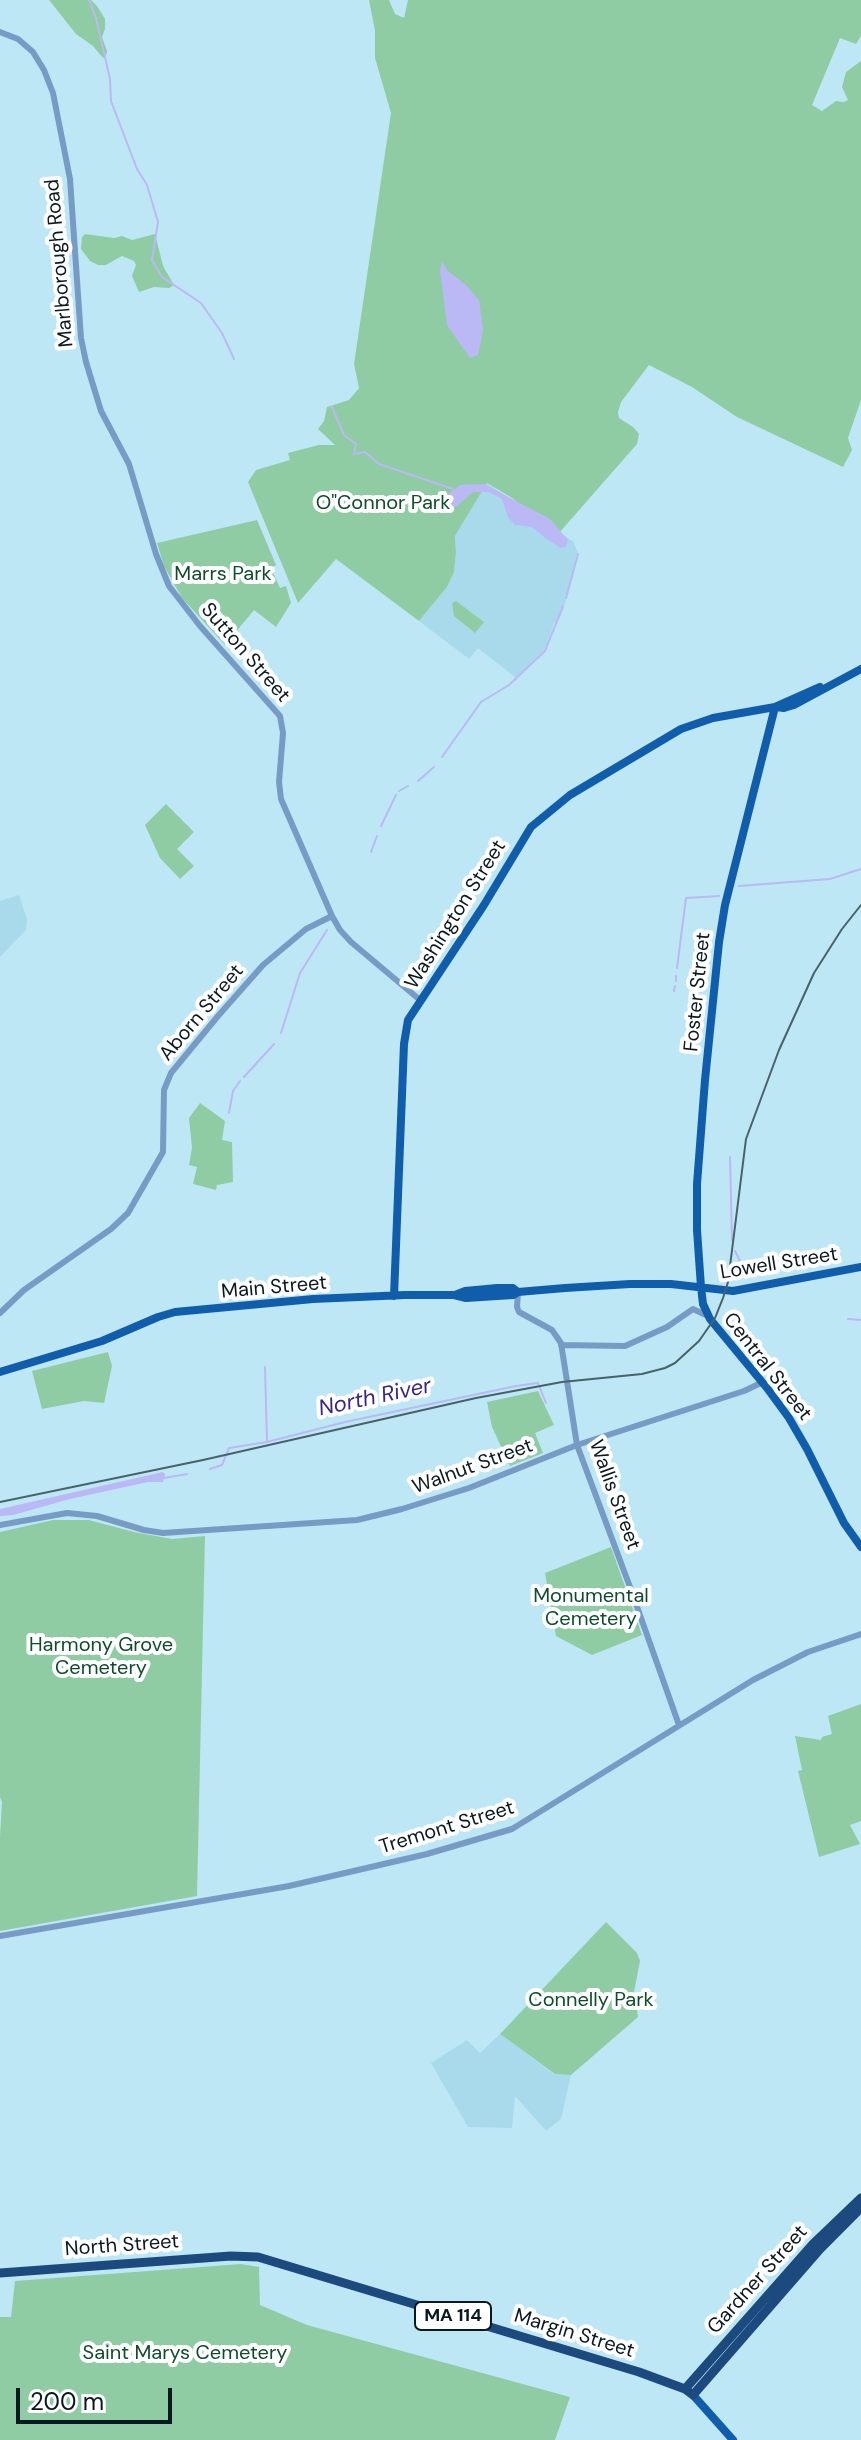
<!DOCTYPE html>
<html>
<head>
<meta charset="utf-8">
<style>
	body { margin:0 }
	#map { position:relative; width:861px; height:2440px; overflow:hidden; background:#bee7f5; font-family:"DM Sans",sans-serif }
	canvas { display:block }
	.scale { position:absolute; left:16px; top:2388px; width:156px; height:36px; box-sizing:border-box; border:4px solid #0a191e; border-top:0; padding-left:10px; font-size:24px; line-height:28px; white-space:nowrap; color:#0a191e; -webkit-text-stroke:6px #fff; paint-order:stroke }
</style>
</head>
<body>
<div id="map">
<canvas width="861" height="2440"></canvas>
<div class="scale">200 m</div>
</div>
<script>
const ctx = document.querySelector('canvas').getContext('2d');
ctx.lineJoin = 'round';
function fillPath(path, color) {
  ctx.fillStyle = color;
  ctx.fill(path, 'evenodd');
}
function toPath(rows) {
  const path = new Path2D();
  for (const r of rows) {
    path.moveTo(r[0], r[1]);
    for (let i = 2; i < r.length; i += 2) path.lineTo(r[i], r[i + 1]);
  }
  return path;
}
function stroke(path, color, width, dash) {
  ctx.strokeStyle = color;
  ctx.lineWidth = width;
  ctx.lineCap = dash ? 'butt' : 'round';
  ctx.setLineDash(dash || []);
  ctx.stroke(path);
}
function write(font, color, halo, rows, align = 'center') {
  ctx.font = font + ' "DM Sans",sans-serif';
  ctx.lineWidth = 8;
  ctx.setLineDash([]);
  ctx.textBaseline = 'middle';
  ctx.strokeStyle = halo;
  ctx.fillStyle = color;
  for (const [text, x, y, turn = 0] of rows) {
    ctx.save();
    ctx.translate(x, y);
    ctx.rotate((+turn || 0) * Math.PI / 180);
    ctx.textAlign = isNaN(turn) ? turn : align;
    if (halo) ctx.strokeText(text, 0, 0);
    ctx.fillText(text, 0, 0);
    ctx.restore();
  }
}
fillPath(toPath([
	[487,483,574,542,578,554,564,607,560,618,554,623,546,648,516,678,478,648,469,659,419,621,447,587,454,572,456,553,455,536],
	[19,895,27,919,26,930,0,957,0,901],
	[500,2034,554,2074,571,2075,561,2119,546,2131,515,2096,512,2128,468,2127,431,2063,467,2040,480,2053]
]), '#a9daeb');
fillPath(toPath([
	[49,0,91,0,97,6,105,19,105,29,102,37,107,51,106,56,103,58,93,46,76,34],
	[369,0,389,0,395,14,404,18,408,0,861,0,861,36,856,44,840,38,812,105,822,111,836,101,844,102,848,100,842,87,846,72,861,61,861,400,848,438,852,450,843,467,737,417,692,387,649,365,621,402,618,412,619,418,633,427,639,434,637,444,559,533,512,498,487,483,455,536,456,553,454,572,447,587,419,621,336,559,298,603,248,482,256,470,290,460,288,453,319,445,335,445,318,429,324,421,327,407,349,400,359,388,354,364,391,113,375,58,375,31],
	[85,234,114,238,122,236,132,240,155,234,163,266,174,285,169,288,154,287,139,292,132,276,136,265,134,261,122,256,106,265,98,265,90,261,81,249,82,237],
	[257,520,276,565,271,568,280,588,286,586,291,603,276,627,254,610,225,645,182,598,164,566,157,543],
	[456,601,484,622,475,633,454,616,452,603],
	[166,804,194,832,177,849,194,866,180,879,160,858,145,825],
	[200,1103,225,1121,222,1140,232,1142,233,1182,217,1185,216,1190,193,1184,197,1167,189,1165,192,1148,189,1118],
	[108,1352,112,1366,104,1403,84,1401,42,1409,32,1371],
	[538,1391,554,1425,535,1433,543,1453,510,1466,492,1427,487,1402],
	[53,1520,89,1520,134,1532,172,1539,205,1536,197,1896,0,1931,0,1836,2,1802,0,1797,0,1532],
	[611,1547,642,1635,592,1655,556,1636,545,1573],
	[861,1704,861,1821,850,1825,860,1844,819,1857,798,1771,802,1770,795,1736,821,1740,822,1737,832,1734,828,1716],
	[606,1922,637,1953,640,1961,634,1992,638,2017,571,2075,555,2074,500,2034],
	[241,2264,259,2267,260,2305,307,2325,570,2397,555,2440,0,2440,0,2317,11,2317,15,2281]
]), '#90cca3');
fillPath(toPath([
	[442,261,447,270,467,286,479,300,483,330,478,355,470,358,447,325,440,271],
	[484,484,550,519,568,540,566,547,561,548,548,540,532,527,515,525,508,517,502,499,489,492,473,492,456,507,452,507,447,499,447,495,460,485],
	[163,1472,165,1474,163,1482,148,1482,70,1499,13,1515,0,1516,0,1509]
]), '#bbb8f6');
stroke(toPath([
	[89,0,96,18,110,79,111,101,137,169,147,185,158,222,152,260,162,277,201,303,222,333,234,359],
	[332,407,344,435,356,444,354,454,365,452,379,464,453,489],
	[566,598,578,554],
	[442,757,481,702,509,685,545,651,563,606],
	[418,781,434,767],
	[399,791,408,786],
	[381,826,396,795],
	[371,852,377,836],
	[739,886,830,879,861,869],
	[677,968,686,898,719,896],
	[676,981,676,976],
	[674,991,675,986],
	[281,1033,300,973,327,930],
	[244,1077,274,1044],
	[229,1113,233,1091,240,1081],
	[730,1157,732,1240],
	[735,1251,742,1265],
	[848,1319,861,1320],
	[265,1367,267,1442],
	[210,1469,222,1465,229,1448,267,1442,345,1422,516,1386,538,1383,546,1403],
	[164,1478,187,1474]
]), '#bbb8f6', 2);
stroke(toPath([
	[0,32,18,39,33,52,44,70,53,93,70,179,81,338,86,362,101,411,129,464,156,554,169,586,200,626,280,716,283,733,279,782,281,799,332,916],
	[518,1292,517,1307,519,1312,552,1330,561,1343,577,1445,630,1587,679,1725],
	[0,1313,24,1290,111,1229,128,1213,163,1152,164,1090,171,1073,218,1016,263,965,306,929,332,916,340,930,351,942,420,1000],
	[561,1345,625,1346,667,1327,693,1309,708,1316],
	[0,1525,67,1513,97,1516,144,1530,163,1533,357,1520,402,1509,469,1488,577,1445,744,1391,763,1382],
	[0,1936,289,1886,427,1854,512,1829,753,1680,808,1652,861,1634]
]), '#789bc6', 6);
stroke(toPath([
	[775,707,725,905,719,942,705,1080,697,1184,697,1230,701,1287,703,1304,710,1319,767,1388,789,1418,807,1449,844,1523,861,1547],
	[775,707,820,687],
	[455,1295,465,1291,497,1288,513,1288,518,1292],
	[394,1296,404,1044,408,1020,484,905,531,827,570,795,681,729,713,718,775,707,784,708,794,705,861,669],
	[0,1372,102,1341,158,1317,175,1312,313,1299,405,1295,454,1295,466,1298,513,1295,518,1292,565,1288,630,1284,671,1284,733,1291,861,1267],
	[693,2395,733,2440]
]), '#105eab', 8);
stroke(toPath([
	[0,2273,231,2256,258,2257,639,2372,685,2389,693,2395,820,2249,861,2208],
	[685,2389,813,2244,861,2198]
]), '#1c4a7e', 9);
stroke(toPath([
	[0,1502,203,1460,476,1398,562,1382,642,1374,665,1368,675,1363,699,1341,715,1318,723,1298,728,1282,746,1139,779,1050,814,973,842,929,861,905]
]), '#496169', 2);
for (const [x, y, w] of [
	[453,2316,76]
]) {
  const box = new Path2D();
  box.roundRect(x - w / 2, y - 14, w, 28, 6);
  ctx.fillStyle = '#fff';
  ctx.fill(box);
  stroke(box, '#0a191e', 2);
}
write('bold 18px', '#0a191e', null, [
	["MA 114",453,2316]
]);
write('20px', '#0a191e', '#fff', [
	["Marlborough Road",60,263,-95],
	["Sutton Street",245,653,49],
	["Washington Street",456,915,-58],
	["Foster Street",698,992,-84],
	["Aborn Street",202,1013,-50],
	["Lowell Street",779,1264,-9],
	["Main Street",274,1288,-5],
	["Central Street",767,1367,52],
	["Walnut Street",473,1467,-20],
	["Wallis Street",614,1495,70],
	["Tremont Street",447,1828,-17],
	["North Street",122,2246,-4],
	["Gardner Street",758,2280,-48],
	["Margin Street",574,2334,17]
]);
write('20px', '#0f4c2b', '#fff', [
	["O\"Connor Park",383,504],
	["Marrs Park",223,575],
	["Monumental",591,1597],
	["Cemetery",591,1620],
	["Harmony Grove",101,1646],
	["Cemetery",101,1669],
	["Connelly Park",591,2001],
	["Saint Marys Cemetery",185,2354]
]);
write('italic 22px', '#39277d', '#fff', [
	["North River",375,1398,-12]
]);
</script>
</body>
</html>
